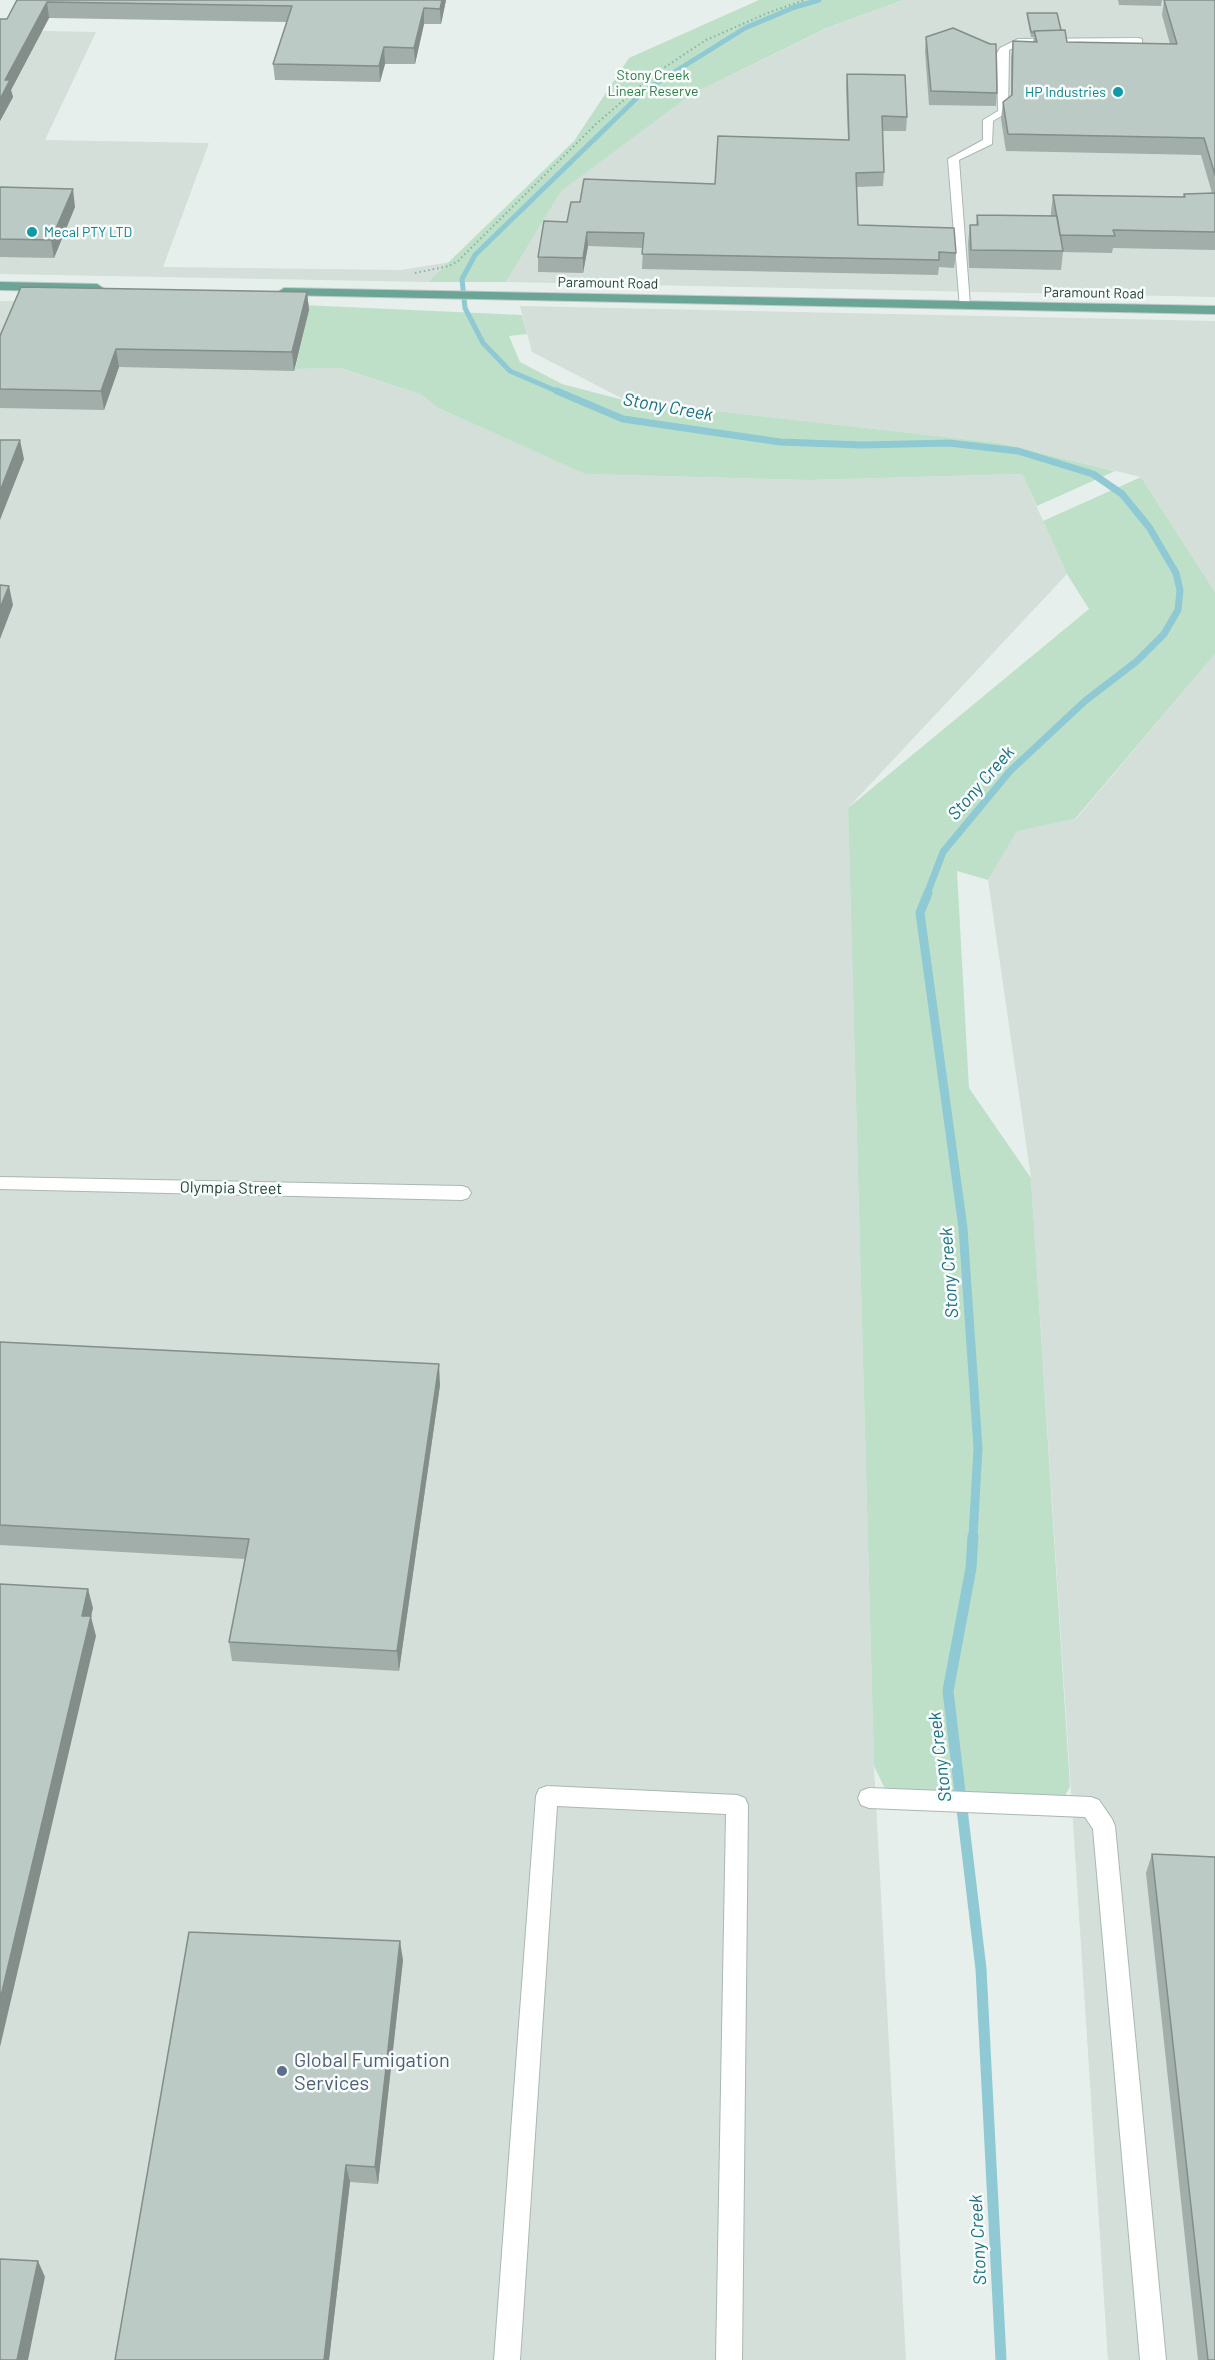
<!DOCTYPE html>
<html>
<head>
<meta charset="utf-8">
<style>
	body { margin:0 }
	canvas { display:block; background:#e6efeb }
</style>
</head>
<body>
<canvas width="1215" height="2360"></canvas>
<script>
const ctx = document.querySelector('canvas').getContext('2d');
ctx.lineJoin = 'round';
function fillPath(path, color) {
  ctx.fillStyle = color;
  ctx.fill(path, 'evenodd');
}
function toPath(rows) {
  const path = new Path2D();
  for (const r of rows) {
    path.moveTo(r[0], r[1]);
    for (let i = 2; i < r.length; i += 2) path.lineTo(r[i], r[i + 1]);
  }
  return path;
}
function stroke(path, color, width, dash) {
  ctx.strokeStyle = color;
  ctx.lineWidth = width;
  ctx.lineCap = dash ? 'butt' : 'round';
  ctx.setLineDash(dash || []);
  ctx.stroke(path);
}
function write(font, color, halo, rows, align = 'center') {
  ctx.font = font + ' Barlow,sans-serif';
  ctx.lineWidth = 5;
  ctx.setLineDash([]);
  ctx.textBaseline = 'middle';
  ctx.strokeStyle = halo;
  ctx.fillStyle = color;
  for (const [text, x, y, turn = 0] of rows) {
    ctx.save();
    ctx.translate(x, y);
    ctx.rotate((+turn || 0) * Math.PI / 180);
    ctx.textAlign = isNaN(turn) ? turn : align;
    if (halo) ctx.strokeText(text, 0, 0);
    ctx.fillText(text, 0, 0);
    ctx.restore();
  }
}
fillPath(toPath([
	[903,0,1215,0,1215,297,506,282,561,190,692,94,828,28],
	[0,30,96,32,45,140,209,143,163,267,401,270,450,262,428,282,0,274],
	[293,300,309,310,295,369,341,368,420,394,438,408,585,474,809,480,1022,474,1067,574,848,808,874,1766,906,2360,0,2360,0,301],
	[520,306,1215,321,1215,592,1141,477,999,443,627,401,532,352],
	[1215,654,1215,2360,1108,2360,1031,1178,988,880,1017,830,1076,819]
]), '#d4dfda');
fillPath(toPath([
	[759,0,903,0,827,28,692,94,561,191,506,282,428,282,574,141,629,58],
	[302,305,522,315,527,334,509,336,520,362,562,384,627,401,999,443,1115,471,1037,506,1022,474,809,480,585,474,438,408,420,394,341,368,295,369,309,310],
	[1141,477,1215,592,1215,654,1075,819,1017,831,988,880,957,871,969,1088,1031,1178,1070,1787,1059,1806,890,1799,874,1766,848,808,1089,609,1067,574,1043,521]
]), '#bfe0c8');
stroke(toPath([
	[561,393,510,371,483,343,465,308,462,279,475,255,644,91,745,28,795,7,819,0]
]), '#8ec9d4', 5);
stroke(toPath([
	[557,391,623,419,780,442,862,445,949,443,1018,451,1093,474,1122,494,1149,527,1176,573,1180,590,1178,610,1164,634,1137,661,1085,701,1010,771,943,852,927,894]
]), '#8ec9d4', 7);
stroke(toPath([
	[928,893,920,913,963,1228,978,1448,973,1537]
]), '#8ec9d4', 9);
stroke(toPath([
	[973,1536,971,1568,948,1691,981,1969,1001,2360]
]), '#8ec9d4', 11);
const lane = toPath([
	[1138,38,1142,39,1142,43,1020,45,1009,50,1008,112,993,121,992,144,959,160,970,305,964,309,960,308,948,159,983,140,983,120,998,111,997,53,1000,48,1018,39,1138,38],
	[547,1786,737,1795,745,1798,748,1805,742,2360,716,2360,726,1814,557,1806,520,2360,494,2360,536,1796,539,1789,547,1786],
	[869,1788,1091,1797,1099,1800,1112,1819,1115,1826,1166,2360,1140,2360,1093,1829,1085,1817,869,1808,861,1805,858,1798,861,1791,869,1788]
]);
const street = toPath([
	[0,1177,462,1186,468,1188,471,1193,468,1198,462,1200,0,1189,0,1177]
]);
const primary = toPath([
	[0,282,97,284,103,288,97,292,0,290,0,282],
	[284,288,1215,306,1215,314,280,295,278,292,284,288]
]);
stroke(lane, '#a8b8b2', 2);
stroke(street, '#a8b8b2', 2);
stroke(primary, '#c2cac8', 2);
stroke(toPath([
	[415,273,449,266,458,261,596,124,653,75,706,40,770,12,805,0]
]), '#86b3a5', 2, [1.5, 3]);
fillPath(lane, '#fff');
fillPath(street, '#fff');
fillPath(primary, '#6aa596');
fillPath(toPath([
	[17,0,446,0,441,24,424,24,415,64,385,64,380,82,275,80,273,64,287,22,49,18,11,90,13,97,0,121,7,19],
	[1118,0,1162,0,1161,6,1119,5],
	[1164,0,1215,0,1215,250,1113,248,1112,253,1063,252,1061,270,969,268,968,243,970,225,976,225,977,215,1051,216,1051,212,1053,195,1183,197,1184,194,1212,193,1201,155,1006,151,1001,119,1003,102,1011,96,1011,58,1013,41,1033,42,1034,37,1031,37,1027,17,1027,13,1061,30,1067,42,1170,44,1162,15],
	[926,37,990,44,997,93,996,106,929,105,925,51],
	[847,74,907,117,906,131,882,131,884,172,883,186,856,187,858,225,956,253,954,268,939,267,938,275,642,269,643,248,588,246,583,273,538,272,538,257,567,222,580,202,715,184,848,140,846,88],
	[0,187,75,207,54,258,0,257],
	[307,292,309,310,294,371,119,367,104,410,0,408,0,336],
	[0,1342,440,1385,399,1671,232,1661,229,1642,245,1559,0,1545],
	[1152,1854,1215,2360,1198,2360,1146,1873],
	[403,1960,378,2184,350,2182,329,2360,115,2360]
]), '#a1aea9');
fillPath(toPath([
	[442,0,446,0,441,24,440,9],
	[47,2,49,18,11,90,13,97,0,121,0,99,5,80],
	[424,8,424,24,415,64,414,48],
	[384,47,385,64,380,82,379,66],
	[73,189,75,207,54,258,51,240],
	[587,232,588,246,583,273,583,258],
	[307,292,309,310,294,371,292,352],
	[116,349,119,367,104,410,101,391],
	[20,440,24,459,0,520,0,491],
	[9,586,13,605,0,639,0,608],
	[439,1364,440,1385,399,1671,397,1651],
	[88,1589,93,1608,91,1617,96,1636,0,2047,0,2000,82,1616],
	[400,1941,403,1960,378,2184,375,2167],
	[346,2165,350,2182,329,2360,324,2360],
	[38,2261,45,2277,28,2360,17,2360]
]), '#838d89');
const building = toPath([
	[17,0,442,0,440,9,424,8,414,48,384,47,379,66,273,64,292,6,47,2,5,80,10,80,0,99,0,19,7,19,17,0],
	[1164,0,1215,0,1215,175,1204,138,1008,134,1003,102,1012,95,1013,41,1037,42,1034,31,1065,30,1067,42,1177,44,1164,0],
	[1027,13,1057,13,1061,30,1034,31,1035,32,1031,32,1027,13],
	[953,28,990,44,996,44,997,93,931,91,926,37,953,28],
	[847,74,905,75,907,117,882,116,884,172,856,173,858,225,954,228,956,253,939,252,939,260,642,254,644,233,587,232,583,258,538,257,544,221,567,222,571,202,580,202,584,179,715,184,718,136,849,140,847,74],
	[0,187,73,189,51,240,0,239,0,187],
	[1215,193,1215,232,1113,230,1115,236,1060,235,1053,195,1185,197,1184,194,1215,193],
	[977,215,1057,216,1063,251,971,250,970,225,978,225,977,215],
	[21,287,307,292,292,352,116,349,101,391,0,389,0,336,21,287],
	[0,440,20,440,0,491,0,440],
	[0,585,9,586,0,608,0,585],
	[0,1342,439,1364,397,1651,229,1642,249,1539,0,1525,0,1342],
	[0,1584,88,1589,82,1616,91,1616,0,2000,0,1584],
	[1152,1854,1215,1857,1215,2360,1208,2360,1152,1854],
	[189,1932,400,1941,375,2167,346,2165,324,2360,115,2360,189,1932],
	[0,2259,38,2261,17,2360,0,2360,0,2259]
]);
fillPath(building, '#bbcac4');
stroke(building, '#838d89', 1.5);
for (const [x, y, r, color] of [
	[1118,92,6,"#0f9aa8"],
	[32,232,6,"#0f9aa8"],
	[282,2071,6,"#5c6f8a"]
]) {
  const dot = new Path2D();
  dot.arc(x, y, r, 0, 2 * Math.PI);
  ctx.fillStyle = color;
  ctx.fill(dot);
  stroke(dot, '#f7fbf9', 2);
}
write('14px', '#2d7a4b', '#f7fbf9', [
	["Stony Creek",653,75],
	["Linear Reserve",653,91]
]);
write('14px', '#0d838f', '#f7fbf9', [
	["HP Industries",1106,92],
	["Mecal PTY LTD",44,232,"left"]
], 'right');
write('14px', '#24423a', '#f7fbf9', [
	["Paramount Road",608,283,1],
	["Paramount Road",1094,293,1]
]);
write('16px', '#24423a', '#f7fbf9', [
	["Olympia Street",231,1188,1]
]);
write('italic 18px', '#1c6f80', '#f7fbf9', [
	["Stony Creek",668,407,10],
	["Stony Creek",981,783,-49],
	["Stony Creek",949,1273,-94],
	["Stony Creek",940,1757,-97],
	["Stony Creek",978,2240,-93]
]);
write('20px', '#4e5e75', '#f7fbf9', [
	["Global Fumigation",294,2060],
	["Services",294,2083]
], 'left');
</script>
</body>
</html>
